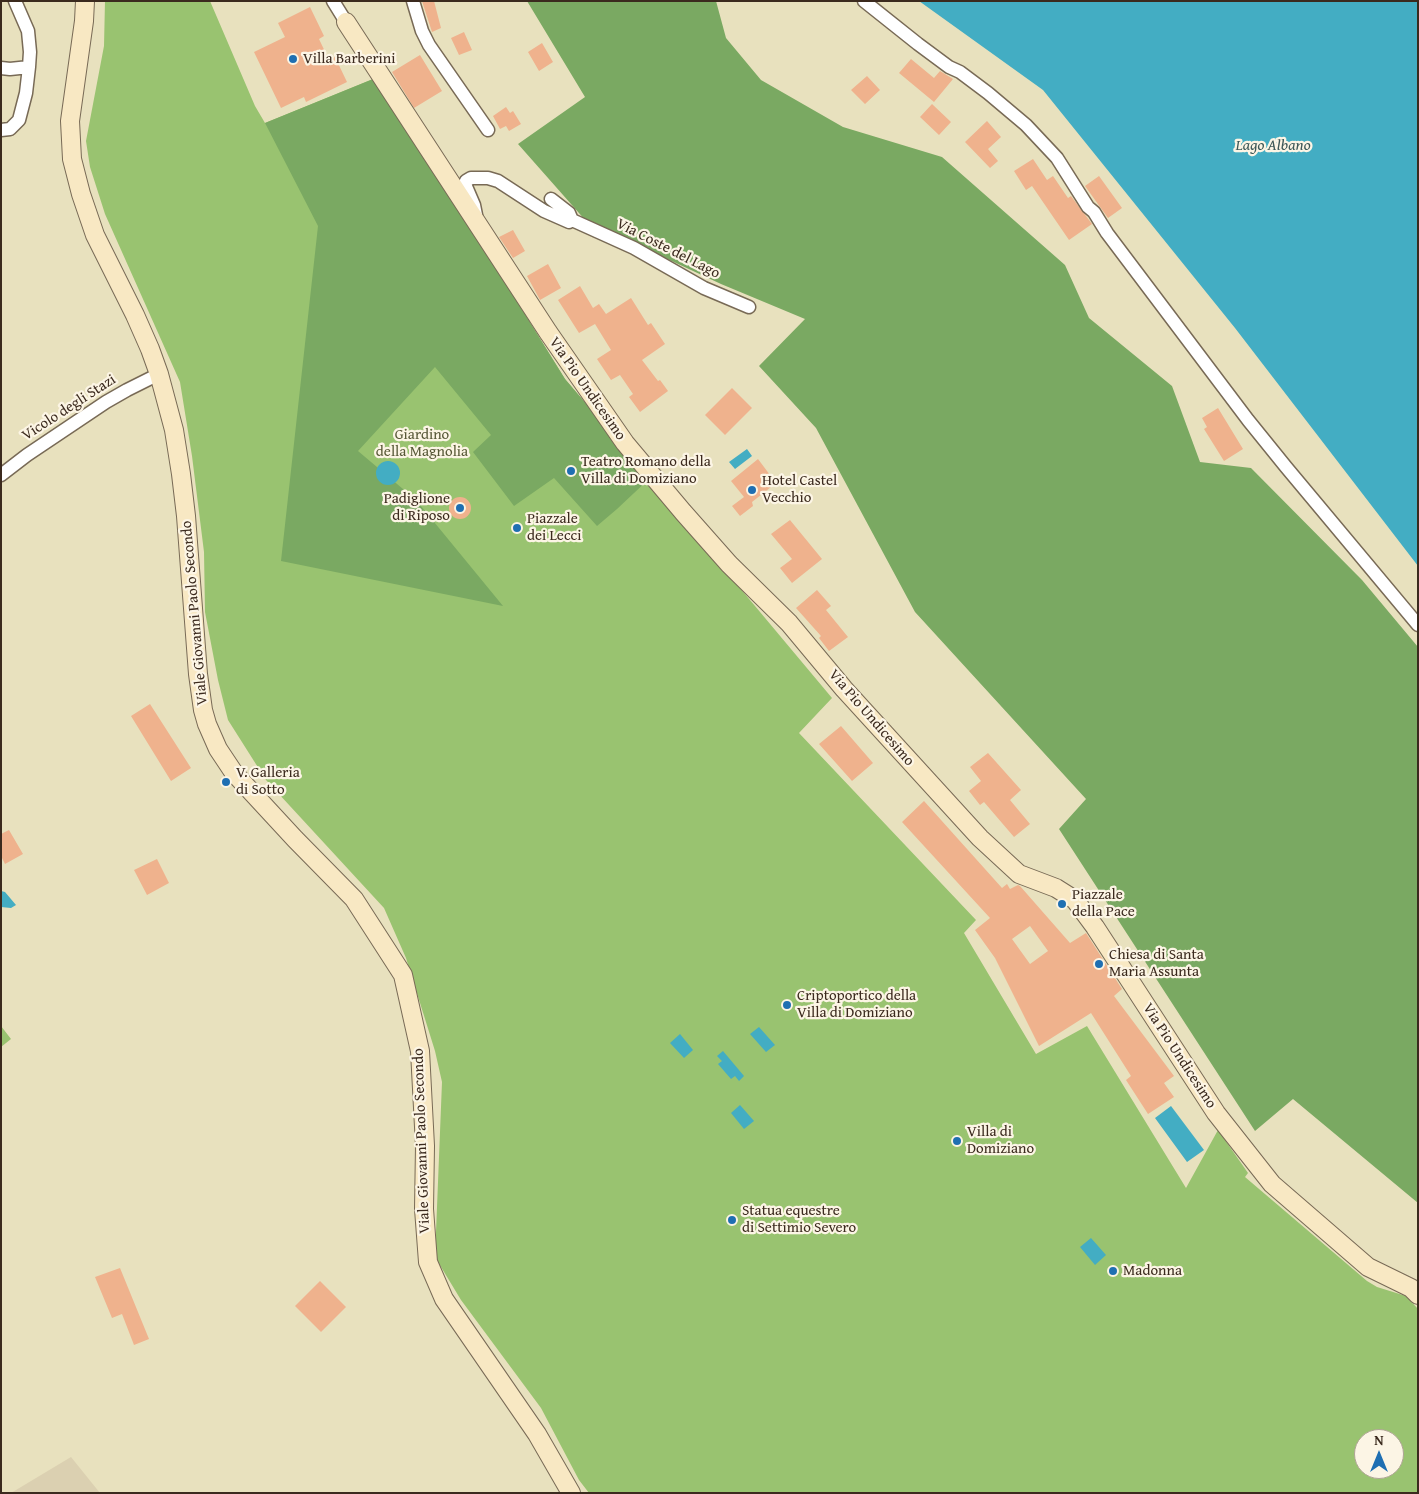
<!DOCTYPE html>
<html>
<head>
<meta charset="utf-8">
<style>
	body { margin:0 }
	#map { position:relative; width:1419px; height:1494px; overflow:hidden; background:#e8e1be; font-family:"Gentium Book Plus",serif }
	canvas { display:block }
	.frame { position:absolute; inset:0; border:2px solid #3b2a1e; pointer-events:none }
	.north { position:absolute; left:1354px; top:1429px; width:50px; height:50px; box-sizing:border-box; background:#fcf5e5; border:1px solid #afa495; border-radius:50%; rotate:0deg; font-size:14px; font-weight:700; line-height:20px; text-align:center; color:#3b2a1e }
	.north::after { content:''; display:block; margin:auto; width:18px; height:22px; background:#1f6fb2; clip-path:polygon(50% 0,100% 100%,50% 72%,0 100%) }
</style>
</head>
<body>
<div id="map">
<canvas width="1419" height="1494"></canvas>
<div class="frame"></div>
<div class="north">N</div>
</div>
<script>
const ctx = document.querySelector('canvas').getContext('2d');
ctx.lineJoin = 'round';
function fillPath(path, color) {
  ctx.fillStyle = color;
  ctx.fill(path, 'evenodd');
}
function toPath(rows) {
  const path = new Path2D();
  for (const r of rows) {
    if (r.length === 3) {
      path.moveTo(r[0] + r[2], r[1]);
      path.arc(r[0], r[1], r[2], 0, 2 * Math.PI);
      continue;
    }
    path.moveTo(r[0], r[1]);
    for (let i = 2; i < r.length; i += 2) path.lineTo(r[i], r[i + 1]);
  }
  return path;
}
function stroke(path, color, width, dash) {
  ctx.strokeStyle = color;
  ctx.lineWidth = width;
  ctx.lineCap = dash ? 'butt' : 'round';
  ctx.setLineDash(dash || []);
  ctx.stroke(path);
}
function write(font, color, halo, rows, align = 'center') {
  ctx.font = font + ' "Gentium Book Plus",serif';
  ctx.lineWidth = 4.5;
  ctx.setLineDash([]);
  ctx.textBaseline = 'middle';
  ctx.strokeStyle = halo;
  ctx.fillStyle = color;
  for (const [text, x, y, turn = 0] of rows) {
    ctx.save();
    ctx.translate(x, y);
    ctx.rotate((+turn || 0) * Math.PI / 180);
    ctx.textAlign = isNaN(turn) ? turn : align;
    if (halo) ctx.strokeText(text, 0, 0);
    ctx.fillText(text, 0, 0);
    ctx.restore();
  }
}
fillPath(toPath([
	[71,1457,100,1493,11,1493]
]), '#dbd0b1');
fillPath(toPath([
	[105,1,210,1,255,106,265,123,378,77,565,379,832,698,799,733,976,920,964,933,1036,1054,1087,1026,1186,1188,1218,1130,1248,1173,1245,1177,1367,1281,1377,1287,1406,1296,1418,1309,1418,1493,589,1493,579,1480,541,1408,461,1300,435,1257,442,1082,435,1051,406,958,384,908,266,780,228,720,218,680,205,612,204,552,192,456,180,382,105,214,90,167,86,141,104,46],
	[1364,1439,1394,1439,1394,1469,1364,1469],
	[1,1026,11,1039,1,1047]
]), '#99c370');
fillPath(toPath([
	[527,1,716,1,726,38,761,80,843,127,942,157,1065,265,1089,318,1172,386,1200,462,1251,468,1362,580,1418,647,1418,1203,1293,1099,1255,1131,1059,829,1086,799,915,612,816,428,759,366,805,319,721,284,586,221,518,144,585,97],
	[378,77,565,379,650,478,617,509,597,526,554,478,514,506,473,452,491,435,435,367,358,451,416,500,503,606,281,561,318,226,265,123]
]), '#7aa962');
fillPath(toPath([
	[919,1,1418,1,1418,566,1235,328,1043,90],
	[747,449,752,456,735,469,729,462],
	[388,473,12],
	[1,891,5,892,16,905,11,908,1,907],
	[759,1027,775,1045,766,1052,750,1034],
	[680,1034,693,1050,684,1058,670,1043],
	[723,1051,744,1076,739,1081,735,1076,731,1079,718,1064,722,1061,717,1056],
	[740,1105,754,1121,744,1129,731,1113],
	[1171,1106,1204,1150,1187,1162,1155,1118],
	[1091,1238,1106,1255,1095,1265,1080,1247]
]), '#43adc3');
fillPath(toPath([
	[422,1,434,1,441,28,432,32],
	[310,7,324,36,319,39,329,60,335,57,347,82,306,102,304,97,281,108,254,52,285,37,278,23],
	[464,32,472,50,459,55,451,38],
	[542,43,553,62,539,71,528,52],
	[420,55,442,91,414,108,392,72],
	[911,59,934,78,940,71,953,79,934,102,899,73],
	[867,76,880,90,865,104,851,90],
	[932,104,951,122,939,135,920,117],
	[506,107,510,113,513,111,521,124,509,131,506,126,500,129,493,116],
	[987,121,1001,137,988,149,998,161,990,168,965,142],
	[1033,159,1047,180,1053,176,1068,198,1071,196,1092,224,1069,240,1032,186,1026,190,1014,171],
	[1099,176,1122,208,1108,218,1085,186],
	[513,230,525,251,513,258,499,237],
	[548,264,561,288,540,300,527,276],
	[580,286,593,308,599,304,606,314,631,298,648,325,651,323,665,344,642,360,658,381,660,380,668,391,640,412,629,397,633,394,620,375,611,380,597,359,611,350,595,324,579,333,558,300],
	[732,388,752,408,725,435,705,415],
	[1218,408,1243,449,1224,461,1204,429,1207,427,1202,418],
	[758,459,776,483,752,502,753,506,740,516,732,506,744,497,731,481],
	[460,508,11],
	[790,520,822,559,792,583,780,568,792,559,771,534],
	[817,590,831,606,826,610,848,637,829,651,819,638,821,636,796,608],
	[150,704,191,768,171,781,131,716],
	[841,726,873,763,852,781,819,744],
	[988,753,1021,790,1010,800,1030,824,1014,837,984,802,980,805,969,791,981,781,970,767],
	[924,801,1002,888,1007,884,1010,889,1018,885,1020,886,1070,943,1086,933,1122,989,1114,996,1174,1076,1164,1083,1174,1097,1148,1114,1126,1080,1131,1076,1091,1013,1039,1046,995,958,975,930,990,918,902,822],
	[1030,926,1048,951,1030,964,1012,939],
	[9,830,23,854,5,864,1,856,1,834],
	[157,859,169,883,147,895,134,870],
	[120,1268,149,1339,134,1345,122,1314,112,1318,95,1277],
	[320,1281,346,1307,321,1332,295,1306]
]), '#efb28d');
const street = toPath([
	[333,1,346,22],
	[413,1,422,31,429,45,488,130],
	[864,1,918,44,949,67,960,72,988,93,1026,125,1057,158,1088,207,1094,212,1107,233,1248,420,1286,467,1418,625],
	[1,68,10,69,29,67],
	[1,130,10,129,19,120,26,93,29,67,30,52,28,31,15,1],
	[476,215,474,205,465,184,466,181,471,178,488,178,498,181,544,211,569,222,572,220,569,213,551,199],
	[572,220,634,248,704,288,749,307],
	[1,475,27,455,106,402,127,390,159,374]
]);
const secondary = toPath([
	[85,1,84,21,70,121,72,159,81,194,95,235,135,315,150,349,159,374,174,430,181,474,186,516,198,674,203,710,207,724,218,749,234,773,295,839,354,899,403,975,420,1051,425,1146,424,1209,428,1262,444,1299,537,1434,571,1493],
	[346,22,548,332,625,443,683,512,729,564,789,623,844,689,980,838,1019,874,1056,888,1075,900,1095,927,1216,1113,1272,1184,1368,1267,1411,1288,1418,1295]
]);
stroke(street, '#786a56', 15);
stroke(secondary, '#786a56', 20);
stroke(street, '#fff', 12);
stroke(secondary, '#f8e8c3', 18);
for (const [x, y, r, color] of [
	[293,59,5,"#1f6fb2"],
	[571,471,5,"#1f6fb2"],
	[752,490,5,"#1f6fb2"],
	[460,508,5,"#1f6fb2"],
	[517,528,5,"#1f6fb2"],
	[226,782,5,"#1f6fb2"],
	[1062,904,5,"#1f6fb2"],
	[1099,964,5,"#1f6fb2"],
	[787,1005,5,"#1f6fb2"],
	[957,1141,5,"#1f6fb2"],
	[732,1220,5,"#1f6fb2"],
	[1113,1271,5,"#1f6fb2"]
]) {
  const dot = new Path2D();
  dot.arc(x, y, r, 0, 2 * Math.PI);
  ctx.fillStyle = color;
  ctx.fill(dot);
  stroke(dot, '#fcf5e5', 2);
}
write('15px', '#3b2a1e', '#fcf5e5', [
	["Villa Barberini",303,59],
	["Teatro Romano della",581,462],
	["Villa di Domiziano",581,479],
	["Hotel Castel",762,481],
	["Vecchio",762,498],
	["Padiglione",450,499,"right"],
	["di Riposo",450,516,"right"],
	["Piazzale",527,519],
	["dei Lecci",527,536],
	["V. Galleria",236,773],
	["di Sotto",236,790],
	["Piazzale",1072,895],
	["della Pace",1072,912],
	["Chiesa di Santa",1109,955],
	["Maria Assunta",1109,972],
	["Criptoportico della",797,996],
	["Villa di Domiziano",797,1013],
	["Villa di",967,1132],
	["Domiziano",967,1149],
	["Statua equestre",742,1211],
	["di Settimio Severo",742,1228],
	["Madonna",1123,1271]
], 'left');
write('15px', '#3b2a1e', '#fcf5e5', [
	["Via Coste del Lago",668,249,27],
	["Via Pio Undicesimo",587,389,55],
	["Vicolo degli Stazi",69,408,-33],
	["Viale Giovanni Paolo Secondo",195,613,-95],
	["Via Pio Undicesimo",871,718,49],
	["Via Pio Undicesimo",1179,1056,57],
	["Viale Giovanni Paolo Secondo",422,1141,-92]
]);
write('15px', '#575837', '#fcf5e5', [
	["Giardino",422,435],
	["della Magnolia",422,452]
]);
write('italic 16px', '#3e5858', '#fcf5e5', [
	["Lago Albano",1273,146]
]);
</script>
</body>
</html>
